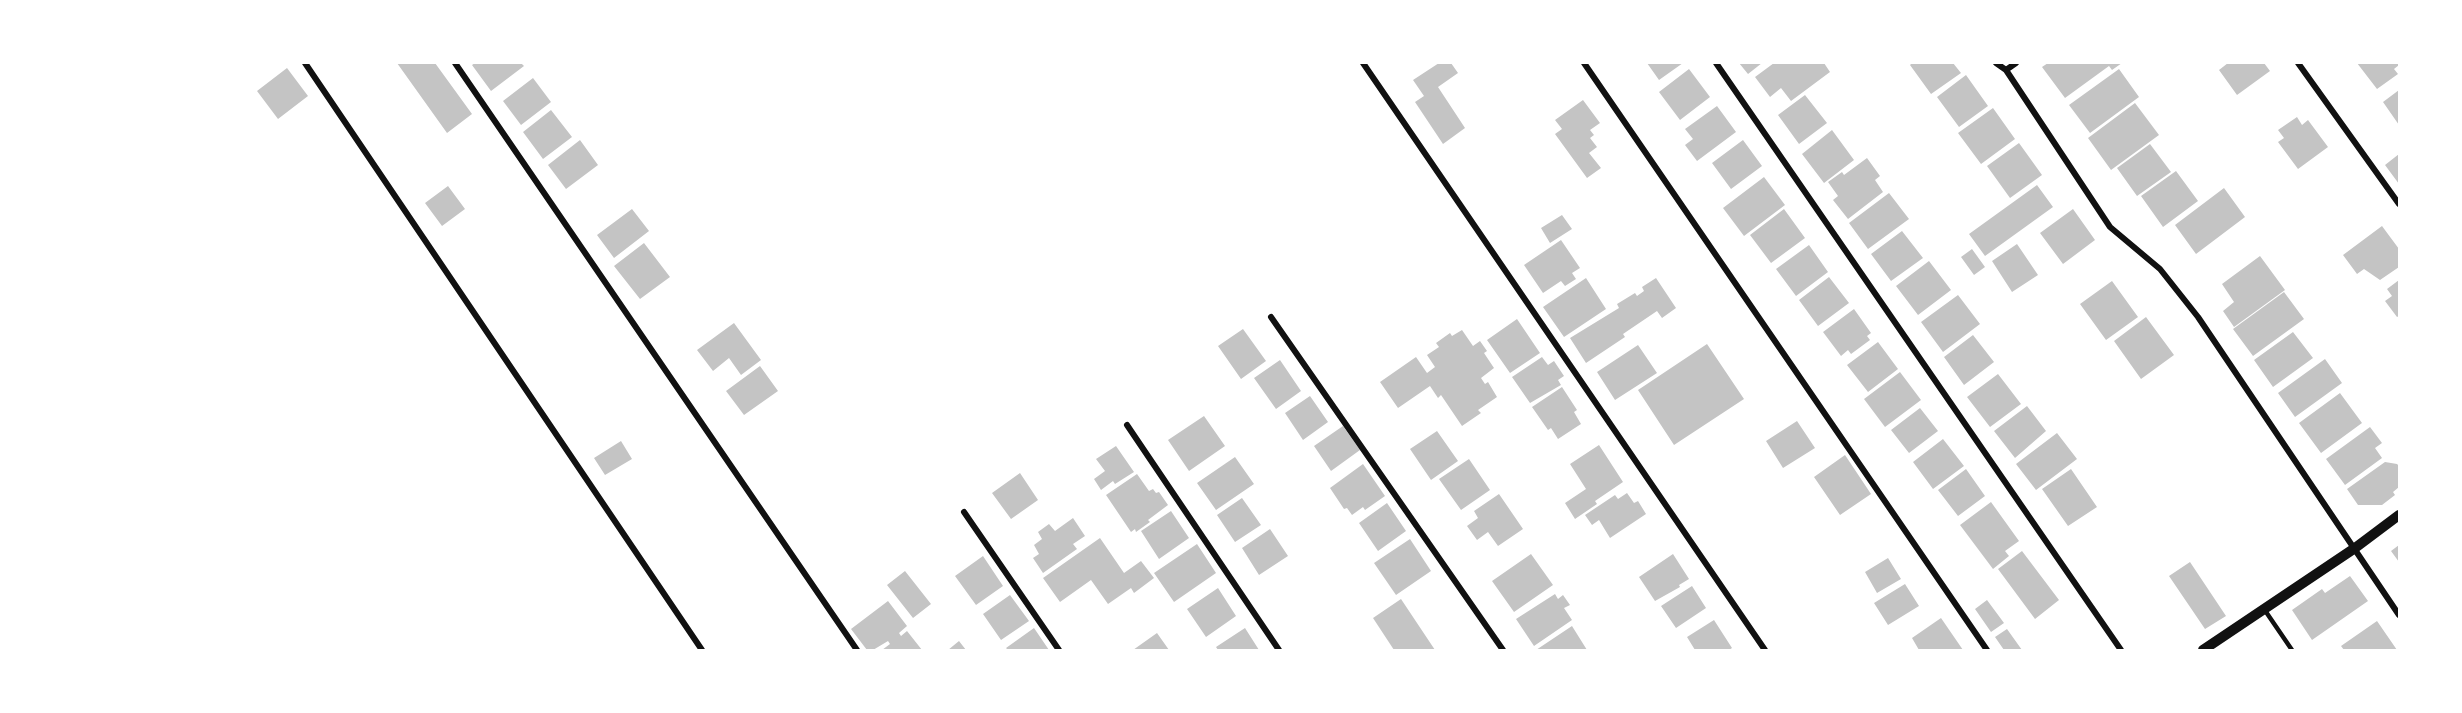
<!DOCTYPE html>
<html>
<head>
<meta charset="utf-8">
<style>
	body { margin:0 }
	#map { position:relative; width:2462px; height:713px; overflow:hidden; background:#fff; font-family:Arial,sans-serif }
	canvas { display:block }
	.frame { position:absolute; inset:0; border:64px solid #fff; pointer-events:none }
</style>
</head>
<body>
<div id="map">
<canvas width="2462" height="713"></canvas>
<div class="frame"></div>
</div>
<script>
const ctx = document.querySelector('canvas').getContext('2d');
ctx.lineJoin = 'round';
function fillPath(path, color) {
  ctx.fillStyle = color;
  ctx.fill(path, 'evenodd');
}
function toPath(rows) {
  const path = new Path2D();
  for (const r of rows) {
    path.moveTo(r[0], r[1]);
    for (let i = 2; i < r.length; i += 2) path.lineTo(r[i], r[i + 1]);
  }
  return path;
}
function stroke(path, color, width, dash) {
  ctx.strokeStyle = color;
  ctx.lineWidth = width;
  ctx.lineCap = dash ? 'butt' : 'round';
  ctx.setLineDash(dash || []);
  ctx.stroke(path);
}
fillPath(toPath([
	[397,63,435,63,472,114,447,133],
	[475,63,521,63,524,66,491,91,472,65],
	[1439,63,1451,63,1458,73,1438,87,1465,128,1443,144,1415,102,1424,96,1413,80],
	[1647,63,1683,63,1659,80],
	[1739,63,1762,63,1748,74],
	[1774,63,1824,63,1830,72,1791,101,1781,88,1770,97,1755,77],
	[1912,63,1953,63,1961,73,1931,94,1910,65],
	[2048,63,2122,63,2112,70,2109,66,2065,98,2042,67],
	[2228,63,2264,63,2270,71,2237,95,2219,70],
	[2357,63,2399,63,2399,65,2394,69,2398,74,2377,89],
	[287,68,308,96,278,119,257,91],
	[1689,69,1710,97,1680,120,1659,92],
	[2119,69,2139,97,2090,133,2069,105],
	[1966,75,1988,106,1959,127,1937,97],
	[533,78,551,102,521,125,503,101],
	[2399,90,2399,125,2383,102],
	[1805,95,1827,123,1799,144,1778,115],
	[1583,100,1600,123,1590,130,1594,135,1590,138,1597,147,1589,153,1601,168,1587,178,1555,134,1562,129,1555,120],
	[2135,103,2159,135,2111,170,2088,138],
	[1717,106,1736,132,1697,161,1685,145,1693,139,1685,129],
	[1993,108,2015,139,1981,164,1958,133],
	[551,110,572,137,543,159,523,132],
	[2297,117,2302,125,2308,120,2328,147,2298,169,2278,142,2284,138,2278,130],
	[1832,130,1854,160,1824,183,1802,154],
	[580,140,598,165,566,189,548,165],
	[1743,140,1762,166,1731,189,1712,163],
	[2019,143,2042,175,2010,198,1987,166],
	[2150,144,2171,172,2137,196,2117,168],
	[2399,154,2399,184,2385,165],
	[1867,158,1880,176,1875,180,1883,192,1848,219,1833,200,1838,196,1828,182,1842,172,1844,175],
	[2176,171,2198,201,2163,227,2141,196],
	[1764,177,1785,205,1744,236,1723,208],
	[2037,185,2053,207,1985,256,1969,234],
	[448,186,465,209,442,226,425,203],
	[2224,188,2245,217,2196,254,2175,225],
	[1889,193,1909,219,1868,249,1849,223],
	[632,209,649,231,614,258,597,235],
	[1784,209,1805,238,1771,263,1750,235],
	[2073,209,2095,240,2063,264,2040,233],
	[1562,215,1572,229,1550,243,1541,228],
	[2382,226,2399,249,2399,267,2380,280,2364,269,2357,274,2343,255],
	[1902,231,1923,258,1891,281,1871,254],
	[1561,240,1580,268,1572,273,1576,279,1565,286,1561,281,1543,293,1524,265],
	[644,243,670,277,640,299,614,266],
	[2017,244,2038,275,2012,292,1992,261],
	[1809,245,1828,272,1796,296,1776,269],
	[1972,249,1985,267,1974,275,1961,257],
	[2260,256,2285,290,2234,327,2223,311,2234,302,2222,284],
	[1929,261,1951,290,1918,315,1896,286],
	[1829,277,1849,303,1818,326,1799,300],
	[1586,278,1606,309,1564,337,1543,307],
	[1656,278,1676,308,1662,318,1657,311,1623,334,1625,337,1586,363,1570,338,1619,308,1617,304,1635,293,1637,296,1644,291,1642,287],
	[2399,280,2399,316,2397,317,2385,301,2392,296,2387,289],
	[2112,281,2138,317,2106,340,2080,304],
	[2284,292,2304,319,2253,356,2233,329],
	[1958,295,1980,324,1943,352,1921,322],
	[1854,309,1871,333,1867,336,1870,340,1851,354,1848,350,1841,356,1823,332],
	[2146,317,2174,355,2141,379,2114,341],
	[1517,319,1540,353,1510,373,1487,340],
	[734,323,761,360,741,375,729,358,713,371,697,350],
	[1243,329,1266,361,1241,379,1218,346],
	[1462,330,1473,346,1480,341,1487,351,1484,353,1494,368,1481,378,1485,384,1488,382,1497,397,1478,410,1481,413,1462,426,1441,395,1438,398,1430,386,1398,408,1380,382,1416,357,1427,373,1435,367,1427,355,1439,347,1436,343,1450,333,1452,336],
	[2293,332,2313,358,2273,387,2254,360],
	[1973,335,1994,362,1964,385,1944,357],
	[1878,342,1898,369,1868,392,1847,365],
	[1707,344,1744,399,1674,445,1638,390],
	[1638,345,1657,373,1615,400,1597,372],
	[1542,357,1548,365,1554,361,1564,376,1558,380,1561,385,1530,403,1512,377],
	[2325,359,2342,383,2295,417,2278,393],
	[1280,360,1301,391,1276,409,1254,378],
	[760,366,778,391,744,415,726,391],
	[1900,372,1921,400,1885,427,1864,399],
	[1998,374,2021,404,1990,427,1967,397],
	[1562,387,1577,410,1574,412,1581,424,1558,439,1551,428,1548,430,1532,407],
	[2340,393,2362,423,2321,453,2299,423],
	[1310,396,1328,422,1303,440,1285,413],
	[2027,406,2046,431,2015,458,1994,431],
	[1920,408,1938,431,1909,453,1891,430],
	[1204,416,1225,446,1189,471,1168,440],
	[1797,421,1815,448,1783,468,1766,441],
	[1343,426,1360,450,1331,471,1314,446],
	[2370,427,2382,443,2375,448,2382,458,2345,485,2326,459],
	[1437,431,1458,461,1431,480,1410,449],
	[2057,433,2077,459,2036,490,2016,464],
	[1943,439,1964,466,1933,489,1913,462],
	[621,441,632,459,605,475,594,458],
	[1599,445,1623,482,1595,501,1597,504,1575,519,1565,503,1586,489,1570,464],
	[1116,446,1134,472,1115,484,1113,481,1101,490,1094,479,1105,471,1096,459],
	[1845,455,1871,494,1840,515,1814,477],
	[1235,457,1254,484,1216,510,1197,483],
	[1469,459,1490,490,1461,510,1439,479],
	[2385,462,2397,464,2399,466,2399,487,2393,492,2395,495,2382,505,2358,505,2347,489],
	[1363,464,1385,496,1365,510,1363,507,1352,515,1347,508,1344,509,1330,488],
	[1966,469,1985,496,1958,516,1938,490],
	[2071,469,2097,507,2068,526,2042,489],
	[1020,473,1038,500,1011,519,992,493],
	[1137,474,1149,491,1153,489,1156,493,1159,492,1168,505,1148,520,1150,522,1136,532,1135,529,1131,532,1106,495],
	[1627,493,1634,503,1638,501,1646,514,1610,538,1599,520,1592,525,1585,515,1615,495,1618,499],
	[1499,494,1523,529,1498,546,1488,532,1477,540,1467,526,1478,518,1474,511],
	[1242,498,1261,525,1235,542,1217,515],
	[1991,502,2019,541,2005,551,2009,556,1993,569,1960,525],
	[1387,503,1406,531,1378,551,1359,523],
	[1171,511,1189,538,1159,559,1141,531],
	[1073,518,1085,536,1073,544,1077,549,1043,573,1033,558,1039,554,1034,545,1042,539,1038,532,1049,524,1055,531],
	[1270,529,1288,556,1259,575,1242,548],
	[1100,538,1124,573,1141,561,1154,578,1134,593,1131,588,1108,604,1091,580,1060,602,1043,578],
	[1410,539,1431,571,1396,595,1374,563],
	[1197,544,1216,573,1174,602,1154,573],
	[2399,545,2399,562,2391,551],
	[2022,551,2059,600,2035,619,1998,569],
	[1531,554,1553,585,1514,612,1492,581],
	[1673,554,1689,579,1679,585,1680,587,1655,601,1639,577],
	[983,556,1003,586,976,605,955,576],
	[1888,558,1901,579,1877,593,1865,572],
	[2190,562,2226,616,2205,629,2169,576],
	[905,571,931,604,913,618,887,585],
	[2350,576,2368,601,2312,640,2292,610,2322,589,2325,593],
	[1905,584,1919,606,1888,625,1874,603],
	[1692,586,1706,608,1676,628,1661,606],
	[1218,588,1236,616,1206,637,1187,609],
	[1555,594,1558,599,1563,595,1570,605,1564,608,1572,620,1534,646,1516,619],
	[1010,595,1029,621,1001,640,983,614],
	[1401,599,1435,650,1394,650,1373,618],
	[1987,600,2004,623,1991,632,1975,609],
	[888,601,907,626,899,633,901,636,907,631,922,650,882,650,890,644,888,641,873,650,867,650,851,629],
	[1941,618,1963,650,1919,650,1912,638],
	[1714,620,1732,648,1729,650,1695,650,1687,637],
	[2377,621,2397,650,2344,650,2341,646],
	[1572,626,1587,650,1536,650],
	[1034,628,1049,650,1008,650,1006,648],
	[1245,628,1259,650,1218,650,1216,647],
	[2007,629,2022,650,2004,650,1995,637],
	[1157,633,1169,650,1133,650],
	[959,641,966,650,948,650]
]), '#c4c4c4');
stroke(toPath([
	[2264,609,2292,650]
]), '#111', 4.5);
stroke(toPath([
	[305,63,702,650],
	[455,63,857,650],
	[1363,63,1765,650],
	[1584,63,1987,650],
	[1716,63,2121,650],
	[1996,63,2006,70,2110,227,2160,269,2198,317,2399,615],
	[2298,63,2399,204],
	[2006,70,2016,63],
	[1271,317,1503,650],
	[1127,425,1279,650],
	[964,512,1059,650]
]), '#111', 6);
stroke(toPath([
	[2203,650,2355,548,2399,515]
]), '#111', 10);
</script>
</body>
</html>
